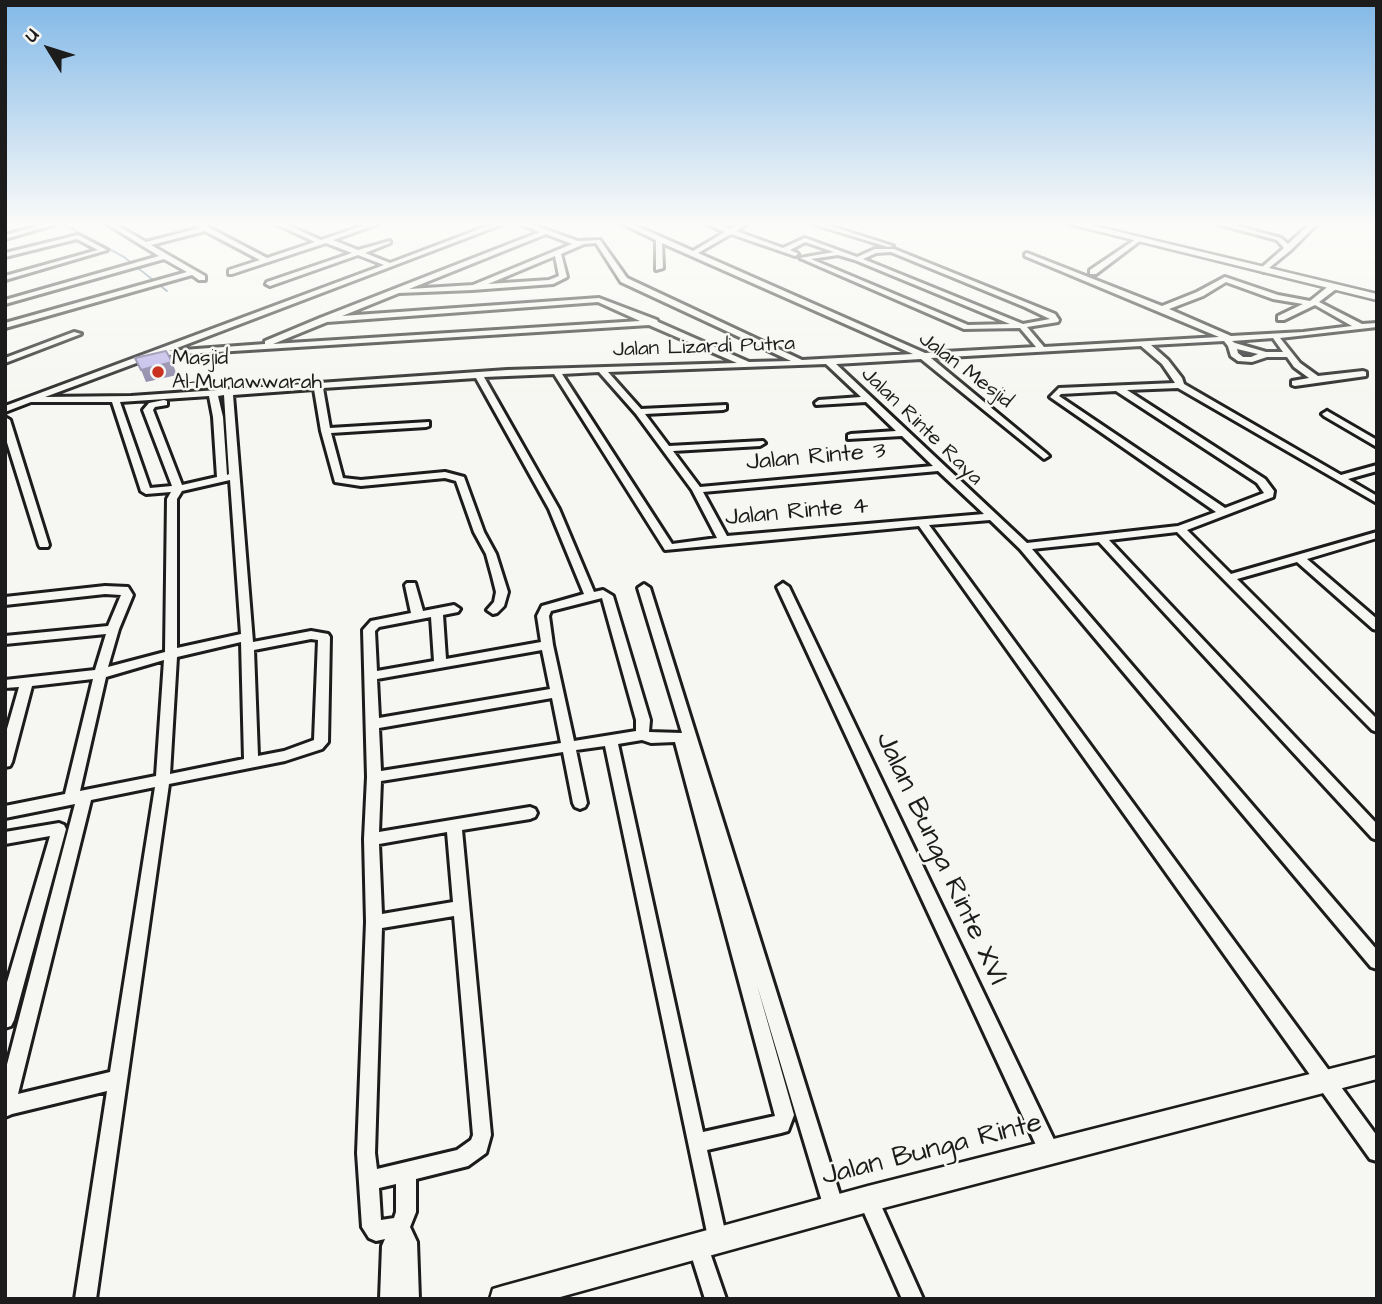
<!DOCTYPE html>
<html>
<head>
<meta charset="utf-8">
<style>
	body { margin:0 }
	#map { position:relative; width:1382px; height:1304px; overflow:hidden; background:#f6f6f2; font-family:"Architects Daughter",sans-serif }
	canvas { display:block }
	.frame { position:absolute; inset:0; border:7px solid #1c1c1c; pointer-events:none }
	.north { position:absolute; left:14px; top:14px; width:70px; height:70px; -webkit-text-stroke:5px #f6f6f2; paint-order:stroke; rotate:308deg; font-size:19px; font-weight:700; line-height:28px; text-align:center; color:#1c1c1c }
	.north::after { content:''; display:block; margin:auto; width:24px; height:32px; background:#1c1c1c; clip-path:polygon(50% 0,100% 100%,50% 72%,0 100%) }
</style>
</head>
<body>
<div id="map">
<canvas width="1382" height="1304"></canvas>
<div class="frame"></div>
<div class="north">U</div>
</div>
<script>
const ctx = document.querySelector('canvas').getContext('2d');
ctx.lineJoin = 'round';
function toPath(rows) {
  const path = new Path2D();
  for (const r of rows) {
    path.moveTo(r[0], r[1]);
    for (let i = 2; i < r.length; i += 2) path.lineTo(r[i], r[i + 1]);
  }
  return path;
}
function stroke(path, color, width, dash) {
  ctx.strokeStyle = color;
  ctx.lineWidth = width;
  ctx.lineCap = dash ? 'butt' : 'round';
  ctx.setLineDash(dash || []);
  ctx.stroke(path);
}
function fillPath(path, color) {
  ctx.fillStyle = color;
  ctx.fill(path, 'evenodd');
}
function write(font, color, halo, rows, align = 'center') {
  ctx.font = font + ' "Architects Daughter",sans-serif';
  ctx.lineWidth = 5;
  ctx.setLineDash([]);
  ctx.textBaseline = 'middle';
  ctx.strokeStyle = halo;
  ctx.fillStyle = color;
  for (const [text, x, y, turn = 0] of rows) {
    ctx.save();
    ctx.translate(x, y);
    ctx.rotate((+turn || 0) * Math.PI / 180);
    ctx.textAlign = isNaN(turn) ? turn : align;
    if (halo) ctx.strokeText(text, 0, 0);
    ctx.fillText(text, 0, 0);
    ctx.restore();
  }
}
stroke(toPath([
	[63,224,124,257,167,291]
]), '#5d7e95', 2);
const street = toPath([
	[45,224,56,224,5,239,5,235,45,224],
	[107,224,115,224,146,242,200,228,194,224,202,224,267,258,315,242,276,224,285,224,321,240,368,224,378,224,333,240,358,250,390,241,390,243,365,253,390,263,493,224,503,224,169,351,265,344,265,341,320,318,540,232,520,224,530,224,578,241,600,240,627,278,802,360,913,354,662,243,663,268,656,270,656,240,623,224,632,224,693,251,725,232,706,224,716,224,730,229,739,224,747,224,736,231,783,248,805,238,857,257,875,249,894,249,1055,314,1059,320,1058,322,1027,327,1044,347,1219,337,1025,256,1025,254,1027,253,1162,306,1197,292,1225,277,1278,295,1310,301,1330,285,1336,285,1336,289,1319,302,1362,324,1377,323,1377,327,1280,338,1300,363,1318,376,1363,371,1366,372,1366,376,1295,386,1292,385,1292,381,1309,378,1294,367,1287,357,1267,357,1252,362,1238,361,1231,356,1228,346,1224,341,1151,345,1168,360,1182,378,1184,384,1341,475,1377,465,1377,471,1348,479,1377,496,1377,503,1178,388,1127,390,1265,479,1274,491,1273,497,1187,530,1231,574,1377,532,1377,538,1307,559,1377,619,1377,630,1373,629,1297,562,1237,579,1377,719,1377,732,1372,730,1177,532,1109,540,1377,824,1377,840,1372,838,1099,542,1032,549,1377,950,1377,969,1371,967,1020,549,990,520,929,525,1377,1136,1377,1161,1370,1159,919,526,665,550,554,374,484,377,559,509,594,592,603,590,613,596,650,720,649,732,682,733,638,588,644,584,650,588,844,1208,841,1215,834,1218,827,1215,824,1208,757,985,794,1115,788,1131,781,1133,707,1150,727,1240,724,1247,717,1250,710,1247,605,746,576,750,587,803,585,807,580,809,575,807,573,803,563,752,381,781,379,832,530,807,535,809,537,813,535,817,530,819,462,830,491,1135,486,1153,468,1166,416,1179,416,1212,410,1227,417,1242,419,1299,380,1299,382,1246,385,1239,376,1241,369,1238,362,1227,357,1153,366,922,364,839,367,777,363,630,371,621,411,613,405,585,407,583,415,583,423,611,454,605,460,609,458,612,443,615,446,659,541,642,537,616,542,606,584,594,549,509,476,378,323,388,330,428,429,422,429,426,426,427,331,433,343,478,361,480,445,472,464,477,484,532,496,554,508,592,504,606,497,613,493,614,487,610,494,602,496,592,492,576,486,554,474,532,456,481,445,478,361,486,335,482,321,431,314,389,233,395,253,642,311,631,328,634,330,637,328,742,322,749,285,761,169,784,96,1299,75,1299,107,1091,12,1114,5,1117,5,1072,75,804,5,818,5,806,65,794,93,679,32,686,12,762,10,766,5,767,5,736,19,687,5,688,5,680,95,670,106,634,5,644,5,636,108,626,121,595,105,594,5,605,5,597,105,586,128,587,133,595,119,629,108,667,165,652,167,499,171,492,146,494,141,491,112,402,31,402,5,412,5,406,384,265,358,255,270,286,266,284,267,282,352,253,326,243,232,274,229,274,229,270,260,260,205,231,151,245,205,276,205,280,199,280,192,275,5,328,5,323,187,272,164,259,5,304,5,300,159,256,107,224],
	[546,234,572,244,473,285,409,289,546,234],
	[731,234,795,256,798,254,797,253,790,250,805,242,834,252,800,258,964,329,1020,328,1036,347,925,353,698,253,731,234],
	[596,243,621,282,791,361,749,362,658,322,657,320,599,298,342,316,399,293,472,290,553,284,567,277,561,254,584,244,596,243],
	[891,252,1025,307,1050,319,1023,324,863,259,876,253,891,252],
	[838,255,855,260,1010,324,968,325,811,259,838,255],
	[555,256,559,276,549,280,488,284,555,256],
	[1226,282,1273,299,1303,304,1278,316,1278,320,1284,320,1315,305,1352,326,1303,332,1231,336,1169,309,1203,296,1226,282],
	[598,302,640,321,273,344,327,322,598,302],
	[649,325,737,363,507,370,131,396,45,397,166,352,166,355,169,355,649,325],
	[1273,338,1283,352,1266,352,1235,343,1232,341,1273,338],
	[1141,346,1162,364,1175,383,1059,388,1050,397,1216,512,1178,526,1027,543,836,364,921,359,1044,459,1049,456,1047,454,931,358,1141,346],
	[1237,349,1258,354,1251,357,1243,357,1238,353,1237,349],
	[826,364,861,397,819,400,815,403,816,405,866,402,896,431,851,434,848,435,848,439,902,436,933,466,700,487,673,451,760,446,765,443,763,441,669,446,645,414,723,410,726,409,726,405,641,409,608,372,826,364],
	[599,372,636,414,692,490,717,538,672,544,562,374,599,372],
	[1116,391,1257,483,1264,493,1225,508,1059,396,1061,394,1116,391],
	[224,395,229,474,227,475,223,417,218,396,224,395],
	[209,396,213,417,217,477,182,485,153,410,155,407,167,405,167,401,164,400,149,403,143,410,172,486,150,488,120,402,209,396],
	[938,471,984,514,727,536,703,492,938,471],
	[230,480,241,634,177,648,177,499,182,491,230,480],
	[602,598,636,720,636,731,574,741,553,645,549,616,551,611,602,598],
	[431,617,434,661,377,671,375,631,379,627,431,617],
	[311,639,318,640,314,740,284,751,258,756,254,650,311,639],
	[241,642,244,759,170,774,177,657,241,642],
	[542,650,550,689,379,718,377,679,542,650],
	[164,660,156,776,80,791,106,677,164,660],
	[552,698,561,743,381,771,379,728,552,698],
	[642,740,651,743,675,742,775,1116,703,1132,618,744,642,740],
	[155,787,110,1072,18,1094,91,800,155,787],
	[447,832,453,902,382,914,379,844,447,832],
	[454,916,473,1135,471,1140,457,1150,377,1169,375,1153,382,928,454,916],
	[396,1184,396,1212,394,1218,381,1220,379,1188,396,1184],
	[813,224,824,224,893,246,888,247,813,224],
	[1218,224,1230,224,1281,238,1288,244,1310,224,1317,224,1291,250,1264,272,1260,270,1261,268,1284,248,1277,240,1218,224],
	[78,235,107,250,5,280,5,276,98,250,77,239,5,257,5,253,78,235],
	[1136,239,1141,240,1096,274,1090,274,1090,270,1136,239],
	[74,332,81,334,5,363,5,358,74,332],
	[1327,411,1377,440,1377,447,1324,416,1322,414,1327,411],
	[5,417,10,420,49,545,48,547,40,547,39,545,5,436,5,417],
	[783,583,789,587,1057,1146,1059,1153,1057,1160,1050,1162,1043,1160,777,587,783,583],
	[59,823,64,825,66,829,14,1020,11,1026,5,1028,5,989,50,836,5,844,5,832,59,823],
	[868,1189,875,1192,923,1299,902,1299,858,1199,861,1192,868,1189],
	[698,1235,705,1238,726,1299,705,1299,688,1245,691,1238,698,1235]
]);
const secondary = toPath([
	[1377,1057,1377,1079,868,1212,553,1299,490,1299,493,1289,503,1286,868,1186,1377,1057]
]);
const primary = toPath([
	[1069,224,1086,224,1377,294,1377,300,1069,224]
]);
stroke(street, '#1c1c1c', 6);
stroke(secondary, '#1c1c1c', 5);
stroke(primary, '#1c1c1c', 5);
fillPath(street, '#f6f6f2');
fillPath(secondary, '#f6f6f2');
fillPath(primary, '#f6f6f2');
fillPath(toPath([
	[172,362,177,375,146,382,141,370]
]), '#847fa2');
const building = toPath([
	[166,351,172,362,141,370,135,358,166,351]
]);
fillPath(building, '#bdb6e8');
stroke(building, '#847fa2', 2);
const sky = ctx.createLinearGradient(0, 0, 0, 407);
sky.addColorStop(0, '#82b8e7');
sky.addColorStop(0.55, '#fbfbf9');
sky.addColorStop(1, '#fbfbf900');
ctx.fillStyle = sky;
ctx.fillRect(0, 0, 1382, 407);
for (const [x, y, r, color] of [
	[158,372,7,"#c8321e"]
]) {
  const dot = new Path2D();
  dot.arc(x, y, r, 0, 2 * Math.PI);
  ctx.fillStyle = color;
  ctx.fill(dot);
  stroke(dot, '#f6f6f2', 2.5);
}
write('21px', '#1c1c1c', '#f6f6f2', [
	["Jalan Lizardi Putra",704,348,-2],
	["Jalan Mesjid",965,371,37],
	["Jalan Rinte Raya",921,427,44]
]);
write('21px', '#1c1c1c', '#f6f6f2', [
	["Masjid",172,360],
	["Al-Munawwarah",172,384]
], 'left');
write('24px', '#1c1c1c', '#f6f6f2', [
	["Jalan Rinte 3",816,458,-5],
	["Jalan Rinte 4",797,513,-5]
]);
write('28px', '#1c1c1c', '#f6f6f2', [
	["Jalan Bunga Rinte XVI",940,859,65],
	["Jalan Bunga Rinte",932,1151,-14]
]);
</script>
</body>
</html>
